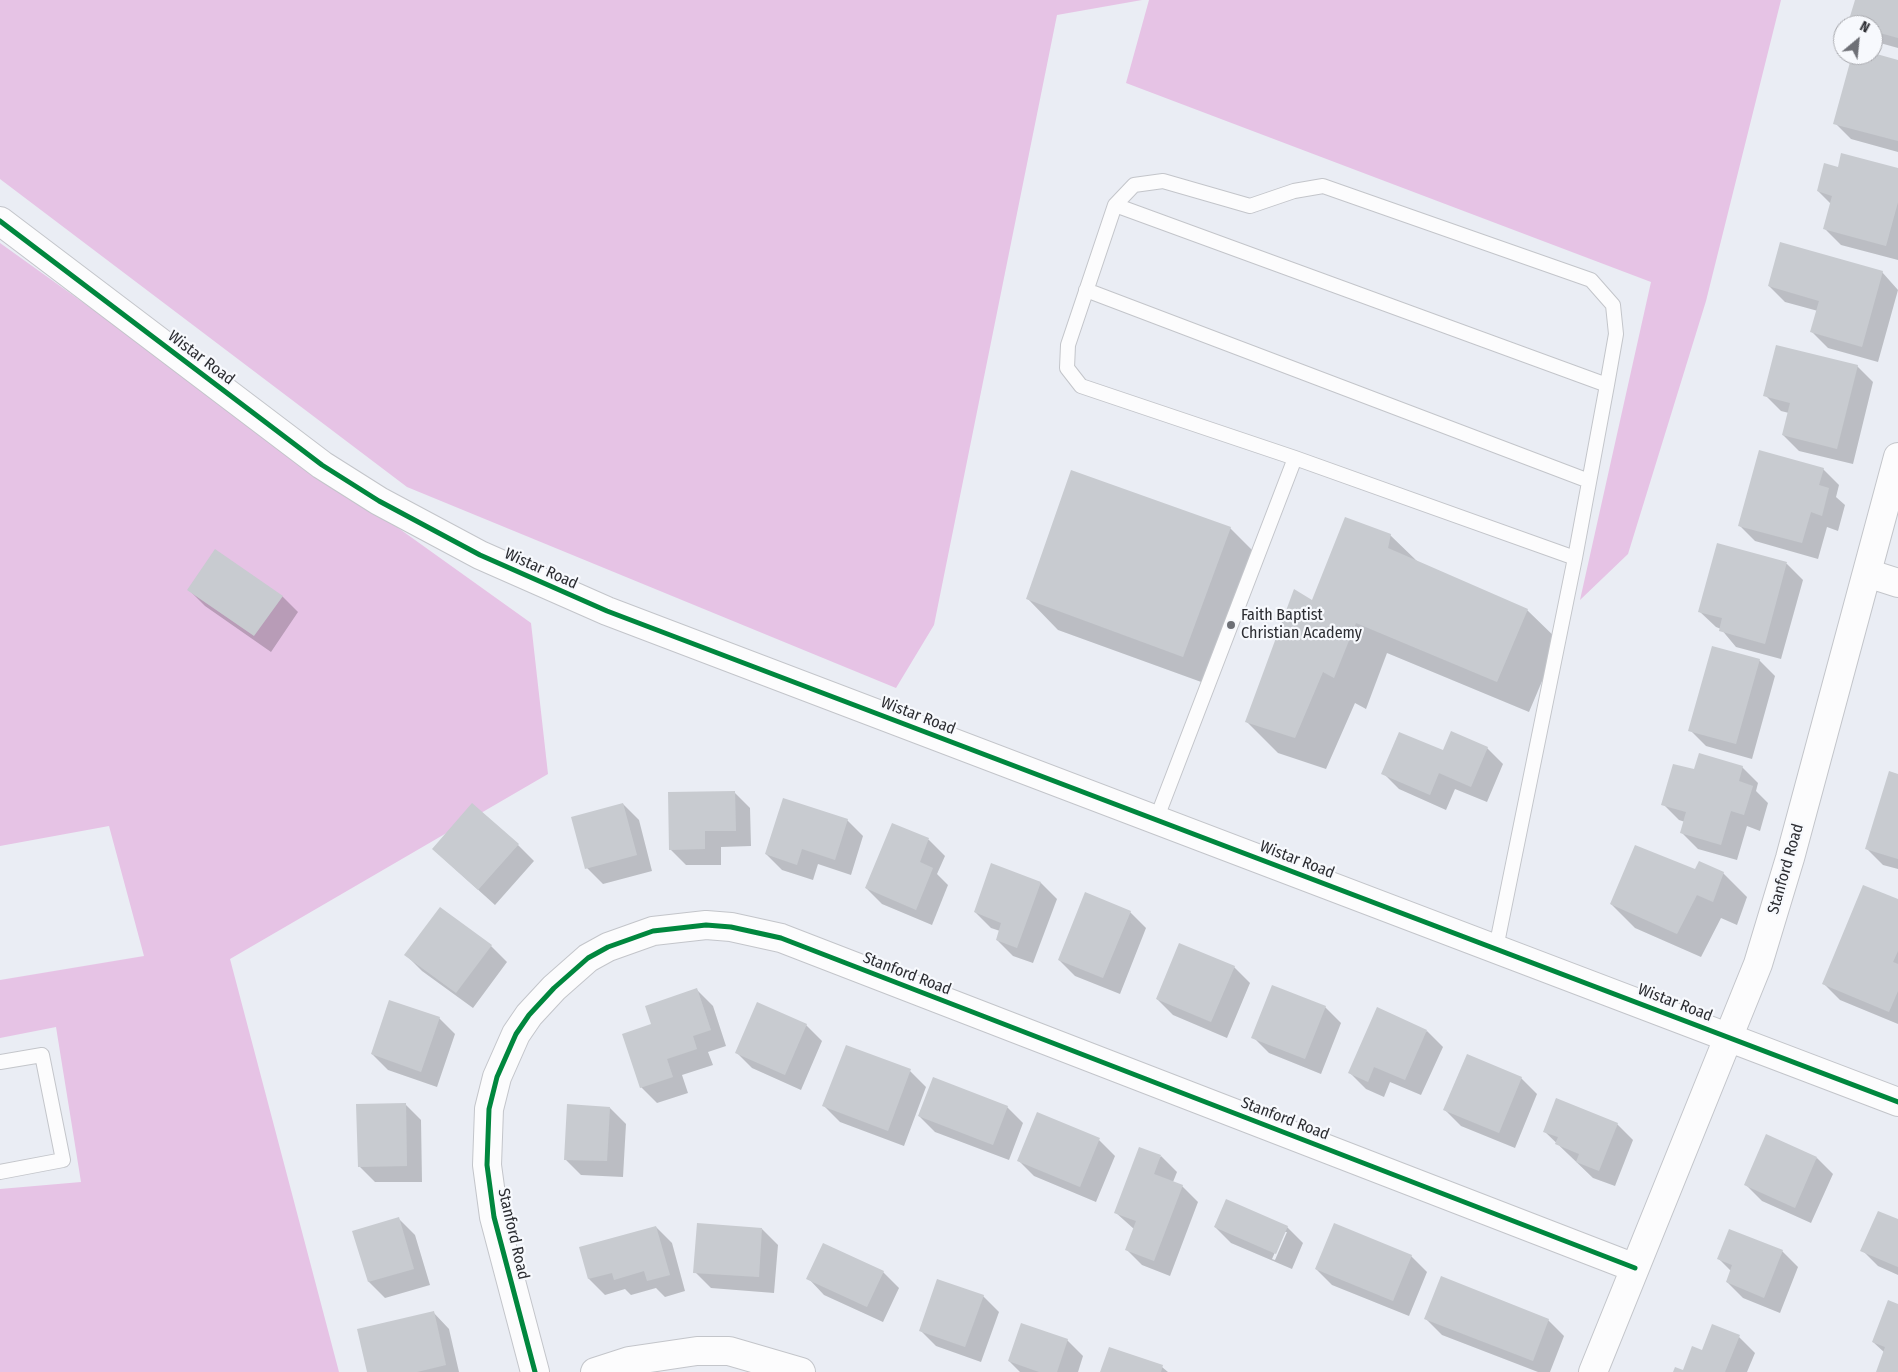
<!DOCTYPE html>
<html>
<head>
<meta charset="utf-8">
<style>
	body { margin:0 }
	#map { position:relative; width:1898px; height:1372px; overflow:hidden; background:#eaedf4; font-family:"Fira Sans Condensed",sans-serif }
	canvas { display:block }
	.north { position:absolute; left:1833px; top:15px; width:50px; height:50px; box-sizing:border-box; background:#f7f9fd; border:1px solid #a6a7ac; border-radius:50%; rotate:28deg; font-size:14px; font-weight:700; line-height:20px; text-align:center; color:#2c2d32 }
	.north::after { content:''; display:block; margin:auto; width:18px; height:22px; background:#6e7076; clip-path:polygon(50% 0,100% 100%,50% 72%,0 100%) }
</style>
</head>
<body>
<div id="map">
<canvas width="1898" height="1372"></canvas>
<div class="north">N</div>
</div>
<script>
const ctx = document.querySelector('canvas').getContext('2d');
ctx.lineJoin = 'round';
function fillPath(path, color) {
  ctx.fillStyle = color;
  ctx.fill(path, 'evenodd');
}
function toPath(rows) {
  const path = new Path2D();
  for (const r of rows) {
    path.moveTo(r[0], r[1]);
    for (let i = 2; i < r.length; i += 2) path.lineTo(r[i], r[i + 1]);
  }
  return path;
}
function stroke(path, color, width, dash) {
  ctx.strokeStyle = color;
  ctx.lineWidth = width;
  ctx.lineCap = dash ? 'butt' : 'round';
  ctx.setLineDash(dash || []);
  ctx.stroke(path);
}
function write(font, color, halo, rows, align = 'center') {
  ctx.font = font + ' "Fira Sans Condensed",sans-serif';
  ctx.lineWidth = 4.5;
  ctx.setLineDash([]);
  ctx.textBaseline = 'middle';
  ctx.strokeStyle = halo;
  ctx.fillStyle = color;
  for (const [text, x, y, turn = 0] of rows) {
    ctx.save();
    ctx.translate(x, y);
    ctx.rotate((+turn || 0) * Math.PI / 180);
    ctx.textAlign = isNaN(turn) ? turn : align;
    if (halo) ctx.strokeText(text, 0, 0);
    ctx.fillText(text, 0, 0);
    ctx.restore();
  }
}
fillPath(toPath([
	[0,0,1142,0,1057,15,934,625,896,688,407,487,0,179],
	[1149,0,1781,0,1706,301,1628,554,1580,600,1651,282,1126,83],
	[0,243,531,623,548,774,230,959,339,1372,0,1372,0,1189,81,1182,56,1027,0,1038,0,980,144,956,109,826,0,846]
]), '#e6c3e5');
fillPath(toPath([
	[1856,0,1898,0,1898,48,1873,41,1873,25,1850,23],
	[1898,62,1898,152,1851,139,1835,123],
	[1838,168,1898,169,1898,260,1841,245,1825,229,1831,204,1818,191],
	[1882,272,1898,290,1878,362,1828,348,1812,332,1818,311,1785,302,1769,286],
	[1857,366,1873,382,1853,464,1799,451,1783,435,1789,413,1781,411,1765,395],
	[1823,469,1839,485,1836,497,1845,505,1838,531,1827,527,1818,559,1755,541,1739,525],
	[1230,528,1261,559,1215,687,1058,630,1027,598],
	[1390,535,1418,562,1527,610,1559,641,1529,712,1387,653,1366,709,1355,703,1326,769,1278,753,1247,722,1312,602],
	[1718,545,1787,564,1803,580,1781,659,1736,647,1721,629,1716,627,1699,611],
	[189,590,282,596,298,612,271,652,205,606],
	[1759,660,1775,676,1752,759,1706,746,1690,730],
	[1487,748,1503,764,1487,802,1455,789,1446,810,1399,789,1383,773,1444,752],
	[1742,767,1758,783,1756,791,1768,803,1760,831,1747,826,1737,860,1698,849,1682,833,1685,822,1679,820,1663,804,1694,771],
	[1898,775,1898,869,1883,865,1867,849],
	[734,792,750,808,751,846,721,847,721,865,686,865,670,849],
	[623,804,639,820,652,871,603,884,587,868],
	[847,820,863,836,851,875,818,864,813,880,782,870,766,854],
	[893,824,929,840,945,856,937,874,948,885,932,925,882,904,866,888],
	[518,845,534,861,495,905,433,849],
	[992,865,1041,883,1057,899,1033,963,1013,956,997,940,1000,931,991,928,975,912],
	[1696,871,1723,873,1747,897,1737,925,1721,918,1701,957,1635,928,1611,904],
	[1898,900,1898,1024,1840,1000,1824,984],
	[440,908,491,946,507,962,473,1008,422,971,406,955],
	[1130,912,1146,928,1120,994,1075,976,1059,960],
	[1234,967,1250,983,1227,1038,1173,1015,1157,999],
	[697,990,713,1006,726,1046,708,1052,713,1065,682,1075,688,1093,657,1103,641,1087,653,1025],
	[1325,1007,1341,1023,1321,1074,1269,1053,1253,1037],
	[439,1018,455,1034,437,1087,388,1070,372,1054],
	[806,1025,822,1041,801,1090,752,1068,736,1052],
	[1427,1031,1443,1047,1421,1095,1390,1082,1384,1097,1366,1089,1350,1073],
	[910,1071,926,1087,904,1146,840,1122,824,1106],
	[1521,1078,1537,1094,1515,1148,1461,1126,1445,1110],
	[405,1104,421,1120,422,1182,375,1182,359,1166],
	[1007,1107,1023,1123,1009,1160,935,1132,919,1116],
	[610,1108,626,1124,623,1177,581,1175,565,1159],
	[1617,1124,1633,1140,1615,1186,1593,1178,1544,1131],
	[1099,1140,1115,1156,1096,1202,1034,1176,1018,1160],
	[1161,1156,1177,1172,1173,1182,1182,1186,1198,1202,1170,1276,1142,1265,1126,1249,1134,1229,1115,1212],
	[1817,1158,1833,1174,1811,1223,1762,1201,1746,1185],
	[399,1219,415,1235,430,1285,385,1298,369,1282,354,1232],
	[1898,1221,1898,1275,1878,1266,1862,1250],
	[656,1227,672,1243,685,1291,665,1297,656,1288,631,1295,625,1289,605,1295,589,1279,581,1248],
	[1215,1227,1287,1227,1303,1243,1292,1269,1231,1243],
	[1284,1232,1287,1232,1275,1260,1272,1259],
	[762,1229,778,1245,774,1293,711,1288,695,1272],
	[1782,1251,1798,1267,1780,1313,1743,1298,1727,1282,1731,1271,1719,1259],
	[1411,1256,1427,1272,1409,1316,1332,1285,1316,1269],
	[883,1272,899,1288,883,1322,824,1295,808,1278],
	[983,1296,999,1312,981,1362,936,1346,920,1330],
	[1898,1305,1898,1372,1877,1372,1885,1353,1873,1342],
	[433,1312,449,1329,459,1372,368,1372],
	[1426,1319,1548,1320,1564,1336,1550,1372,1538,1372,1442,1335],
	[1739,1337,1755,1353,1747,1372,1675,1372,1684,1372,1702,1352],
	[1067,1340,1083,1356,1078,1372,1020,1372,1009,1361],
	[1162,1367,1168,1372,1102,1372]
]), '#0003');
fillPath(toPath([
	[1855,0,1898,0,1898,38,1873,31,1873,25,1848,23],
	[1873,53,1898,60,1898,141,1833,124,1852,55],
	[1841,153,1898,168,1898,202,1886,246,1823,229,1832,196,1817,191,1824,163,1838,167],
	[1780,242,1883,271,1862,347,1810,332,1819,301,1768,286],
	[1776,345,1858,365,1837,449,1782,435,1790,403,1763,396],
	[1759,450,1824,468,1819,485,1829,488,1822,516,1811,512,1802,543,1738,526],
	[1071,470,1231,527,1183,657,1026,599],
	[1345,517,1391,534,1388,548,1528,609,1497,682,1356,623,1334,678,1323,672,1295,738,1245,722,1294,589,1312,600],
	[1717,543,1787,562,1765,644,1719,631,1722,618,1698,612],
	[215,549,283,596,254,636,187,590],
	[1712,646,1760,659,1736,744,1688,731],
	[1451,731,1488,747,1471,787,1439,773,1430,795,1381,774,1399,732,1443,750],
	[1699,753,1743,766,1739,781,1753,786,1744,815,1731,811,1721,845,1680,833,1686,812,1661,805,1673,764,1694,769],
	[1889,771,1898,774,1898,859,1865,849],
	[735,791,736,831,705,831,705,849,669,850,668,792],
	[783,798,848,819,835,860,802,849,797,865,765,854],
	[472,803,519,844,478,890,432,849],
	[623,803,637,855,585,869,571,817],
	[892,823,929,838,920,862,933,868,916,910,865,888],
	[1635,845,1695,869,1699,861,1724,872,1713,902,1697,895,1677,934,1610,904],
	[991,863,1041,882,1017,948,996,940,1001,923,974,912],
	[1863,885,1898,899,1898,951,1893,962,1898,964,1898,991,1889,1012,1822,984],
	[1085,892,1131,911,1103,978,1058,960],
	[440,907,492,945,456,993,404,955],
	[1179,943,1235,966,1211,1022,1156,999],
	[1272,985,1326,1006,1305,1059,1251,1038],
	[697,988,711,1030,693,1036,697,1049,667,1059,673,1077,640,1088,622,1034,651,1024,645,1006],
	[389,1000,440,1017,421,1072,371,1054],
	[757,1002,807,1024,785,1075,735,1053],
	[1377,1007,1427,1030,1405,1080,1374,1067,1368,1082,1348,1073],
	[846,1045,911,1069,888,1131,822,1106],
	[1467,1054,1522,1077,1499,1133,1443,1110],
	[933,1077,1008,1106,993,1145,918,1116],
	[1556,1098,1618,1123,1599,1171,1576,1162,1579,1154,1555,1144,1558,1137,1543,1132],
	[406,1103,407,1166,358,1167,356,1104],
	[567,1104,610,1107,607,1161,564,1160],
	[1037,1112,1100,1138,1080,1187,1017,1161],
	[1766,1134,1817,1157,1795,1208,1744,1185],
	[1139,1147,1161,1155,1154,1174,1183,1185,1154,1261,1125,1250,1136,1221,1114,1213],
	[1226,1199,1288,1226,1276,1254,1214,1227],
	[1878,1211,1898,1219,1898,1267,1860,1251],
	[399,1217,414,1269,368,1282,352,1231],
	[697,1223,762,1228,759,1277,693,1273],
	[1334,1223,1412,1255,1393,1301,1315,1269],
	[656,1226,670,1275,647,1281,644,1271,614,1280,612,1273,588,1279,579,1247],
	[1729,1229,1783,1250,1764,1298,1726,1282,1732,1265,1717,1259],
	[823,1243,884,1271,867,1307,806,1279],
	[1441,1276,1549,1319,1533,1361,1424,1319],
	[937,1279,984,1295,965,1347,919,1331],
	[1888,1300,1898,1304,1898,1372,1876,1372,1885,1347,1872,1342],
	[434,1311,446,1365,417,1372,367,1372,357,1329],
	[1021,1323,1068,1339,1057,1372,1039,1372,1008,1361],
	[1712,1324,1740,1335,1725,1372,1673,1372,1675,1367,1683,1370,1692,1346,1702,1350],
	[1109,1347,1163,1365,1161,1372,1100,1372]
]), '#c8cbd0');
const lane = toPath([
	[1115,205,1607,385],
	[1086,290,1589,481],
	[1156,820,1295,458],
	[1496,948,1575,558,1607,385,1616,334,1613,305,1591,280,1323,186,1294,191,1250,206,1163,181,1134,185,1115,205,1068,345,1067,368,1081,386,1295,458,1575,558],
	[0,1062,42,1055,63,1160,0,1172]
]);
const street = toPath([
	[0,221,322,465,379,501,480,555,607,611,1898,1102],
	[1867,573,1898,583],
	[535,1372,494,1217,487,1165,489,1109,497,1077,516,1034,529,1015,554,988,588,958,608,947,653,931,706,925,731,927,781,938,1635,1268],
	[595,1372,629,1361,697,1351,729,1351,801,1372],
	[1593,1372,1758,964,1790,858,1898,457]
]);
stroke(lane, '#c3c5ca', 16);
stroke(street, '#c3c5ca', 30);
stroke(lane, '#fcfcfd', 14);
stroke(street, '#fcfcfd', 28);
stroke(toPath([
	[0,221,322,465,379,501,480,555,607,611,1898,1102],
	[535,1372,494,1217,487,1165,489,1109,497,1077,516,1034,529,1015,554,988,588,958,608,947,653,931,706,925,731,927,781,938,1635,1268]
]), '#00873e', 5);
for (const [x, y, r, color] of [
	[1231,625,5,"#6e7076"]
]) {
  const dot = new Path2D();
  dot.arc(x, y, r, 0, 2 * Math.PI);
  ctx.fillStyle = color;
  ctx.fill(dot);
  stroke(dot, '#f7f9fd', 2);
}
write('16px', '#2c2d32', '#f7f9fd', [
	["Wistar Road",201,358,37],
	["Wistar Road",541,569,24],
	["Wistar Road",918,716,21],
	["Wistar Road",1297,860,21],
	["Stanford Road",1786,869,-74],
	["Stanford Road",907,974,21],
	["Wistar Road",1675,1003,21],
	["Stanford Road",1285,1119,21],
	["Stanford Road",513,1234,77]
]);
write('16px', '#2c2d32', '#f7f9fd', [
	["Faith Baptist",1241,616],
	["Christian Academy",1241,634]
], 'left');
</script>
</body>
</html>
